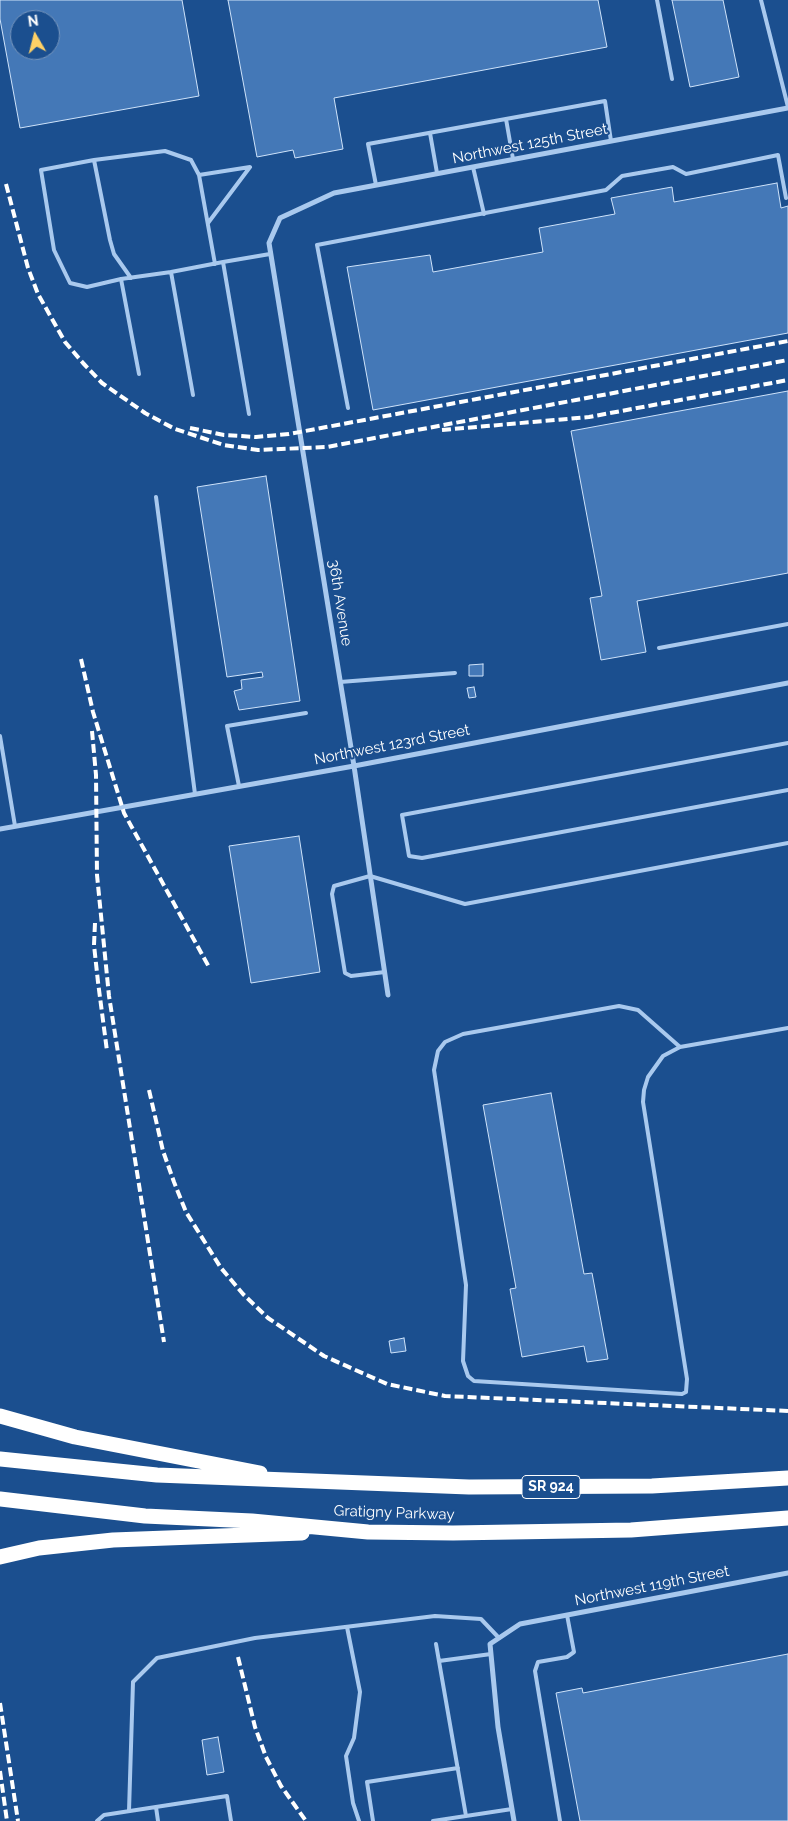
<!DOCTYPE html>
<html>
<head>
<meta charset="utf-8">
<style>
	body { margin:0 }
	#map { position:relative; width:788px; height:1821px; overflow:hidden; background:#1b4f8f; font-family:Raleway,sans-serif }
	canvas { display:block }
	.north { position:absolute; left:10px; top:10px; width:50px; height:50px; box-sizing:border-box; background:#1b4f8f; border:1px solid #7695bc; border-radius:50%; rotate:352deg; font-size:14px; font-weight:700; line-height:20px; text-align:center; color:#fff }
	.north::after { content:''; display:block; margin:auto; width:18px; height:22px; background:#ffd166; clip-path:polygon(50% 0,100% 100%,50% 72%,0 100%) }
</style>
</head>
<body>
<div id="map">
<canvas width="788" height="1821"></canvas>
<div class="north">N</div>
</div>
<script>
const ctx = document.querySelector('canvas').getContext('2d');
ctx.lineJoin = 'round';
function fillPath(path, color) {
  ctx.fillStyle = color;
  ctx.fill(path, 'evenodd');
}
function toPath(rows) {
  const path = new Path2D();
  for (const r of rows) {
    path.moveTo(r[0], r[1]);
    for (let i = 2; i < r.length; i += 2) path.lineTo(r[i], r[i + 1]);
  }
  return path;
}
function stroke(path, color, width, dash) {
  ctx.strokeStyle = color;
  ctx.lineWidth = width;
  ctx.lineCap = dash ? 'butt' : 'round';
  ctx.setLineDash(dash || []);
  ctx.stroke(path);
}
function write(font, color, halo, rows, align = 'center') {
  ctx.font = font + ' Raleway,sans-serif';
  ctx.lineWidth = 4;
  ctx.setLineDash([]);
  ctx.textBaseline = 'middle';
  ctx.strokeStyle = halo;
  ctx.fillStyle = color;
  for (const [text, x, y, turn = 0] of rows) {
    ctx.save();
    ctx.translate(x, y);
    ctx.rotate((+turn || 0) * Math.PI / 180);
    ctx.textAlign = isNaN(turn) ? turn : align;
    if (halo) ctx.strokeText(text, 0, 0);
    ctx.fillText(text, 0, 0);
    ctx.restore();
  }
}
const building = toPath([
	[0,0,182,0,199,96,20,128,0,19,0,0],
	[20,20,50,20,50,50,20,50,20,20],
	[228,0,598,0,607,47,334,98,343,149,295,158,293,150,257,157,228,0],
	[672,0,723,0,739,77,690,87,672,0],
	[777,183,781,208,788,206,788,333,373,410,347,267,430,255,433,272,543,252,539,228,615,214,611,198,672,187,674,202,777,183],
	[788,391,788,573,637,601,646,652,601,660,590,598,602,596,571,431,788,391],
	[266,476,300,701,239,710,234,691,242,689,241,680,263,677,262,672,227,677,197,487,266,476],
	[483,664,483,676,469,676,469,665,483,664],
	[474,687,476,697,469,698,467,688,474,687],
	[299,836,320,972,251,983,229,846,299,836],
	[551,1093,584,1274,592,1273,608,1359,587,1362,584,1346,522,1357,510,1289,516,1288,483,1105,551,1093],
	[404,1338,406,1351,391,1353,389,1341,404,1338],
	[788,1654,788,1821,580,1821,556,1693,582,1688,583,1693,788,1654],
	[218,1737,224,1772,207,1775,202,1740,218,1737]
]);
fillPath(building, '#4478b7');
stroke(building, '#cfe3fa', 1);
stroke(toPath([
	[657,0,672,79],
	[761,0,788,107],
	[506,119,513,159],
	[430,133,437,173],
	[94,160,165,151,191,160,199,175],
	[473,167,484,214],
	[376,185,368,144,605,101,611,141],
	[208,223,250,167,199,175,215,264],
	[223,262,270,254],
	[121,279,87,287,70,283,54,250,41,170,94,160,110,240,114,254,131,278],
	[139,374,121,279,171,272],
	[193,395,171,272,223,262,249,414],
	[348,408,317,245,606,190,622,176,673,167,686,174,778,155,786,198],
	[156,497,195,794],
	[659,648,788,624],
	[340,682,455,673],
	[0,736,15,826],
	[788,743,402,815,409,856,422,858,788,790],
	[239,786,227,726,306,713],
	[385,972,351,976,345,973,332,894,334,886,370,876,465,904,788,843],
	[680,1047,638,1010,619,1006,463,1034,445,1042,438,1051,434,1070,466,1285,463,1361,468,1376,474,1381,682,1394,686,1392,687,1379,643,1102,644,1090,648,1077,663,1056,680,1047,788,1028],
	[347,1627,360,1692,354,1738,346,1756,353,1803,359,1821],
	[436,1644,466,1816],
	[439,1661,491,1654],
	[156,1807,158,1821],
	[129,1811,133,1682,157,1658,255,1638,435,1616,481,1619,499,1638],
	[97,1821,104,1815,227,1796,231,1821],
	[373,1821,367,1782,458,1768],
	[433,1821,512,1809],
	[560,1821,535,1671,538,1662,567,1657,574,1652,567,1615]
]), '#a9c9ee', 4);
stroke(toPath([
	[0,829,354,766,788,683],
	[388,995,354,766,269,243,280,218,334,193,788,108],
	[514,1821,498,1727,490,1644,520,1624,788,1573]
]), '#a9c9ee', 5);
stroke(toPath([
	[0,1416,75,1437,260,1473],
	[0,1459,157,1475,469,1487,652,1486,788,1478],
	[0,1499,145,1516,252,1521,368,1532,453,1533,631,1530,788,1518],
	[0,1557,39,1548,113,1540,302,1533]
]), '#fff', 15);
stroke(toPath([
	[6,184,28,268,38,294,65,342,83,363,102,383,145,413,175,429,224,445,258,450,327,447,788,360],
	[190,428,224,435,256,437,289,434,788,341],
	[442,430,589,417,788,380],
	[81,659,93,712,124,813,209,967],
	[92,731,96,775,97,875,109,996,164,1342],
	[95,923,94,945,98,982,107,1051],
	[149,1090,163,1151,174,1182,186,1212,221,1268,243,1294,268,1318,324,1356,387,1384,445,1396,788,1411],
	[238,1657,255,1727,266,1757,281,1786,306,1821],
	[0,1703,18,1821],
	[0,1771,7,1821]
]), '#fff', 4, [9, 4]);
for (const [x, y, w] of [
	[551,1487,58]
]) {
  const box = new Path2D();
  box.roundRect(x - w / 2, y - 11.5, w, 23, 4);
  ctx.fillStyle = '#1b4f8f';
  ctx.fill(box);
  stroke(box, '#fff', 1);
}
write('bold 14px', '#fff', null, [
	["SR 924",551,1487]
]);
write('15px', '#fff', '#1b4f8f', [
	["Northwest 125th Street",530,144,-11],
	["36th Avenue",340,603,81],
	["Northwest 123rd Street",392,745,-11],
	["Gratigny Parkway",394,1513,2],
	["Northwest 119th Street",652,1586,-11]
]);
</script>
</body>
</html>
